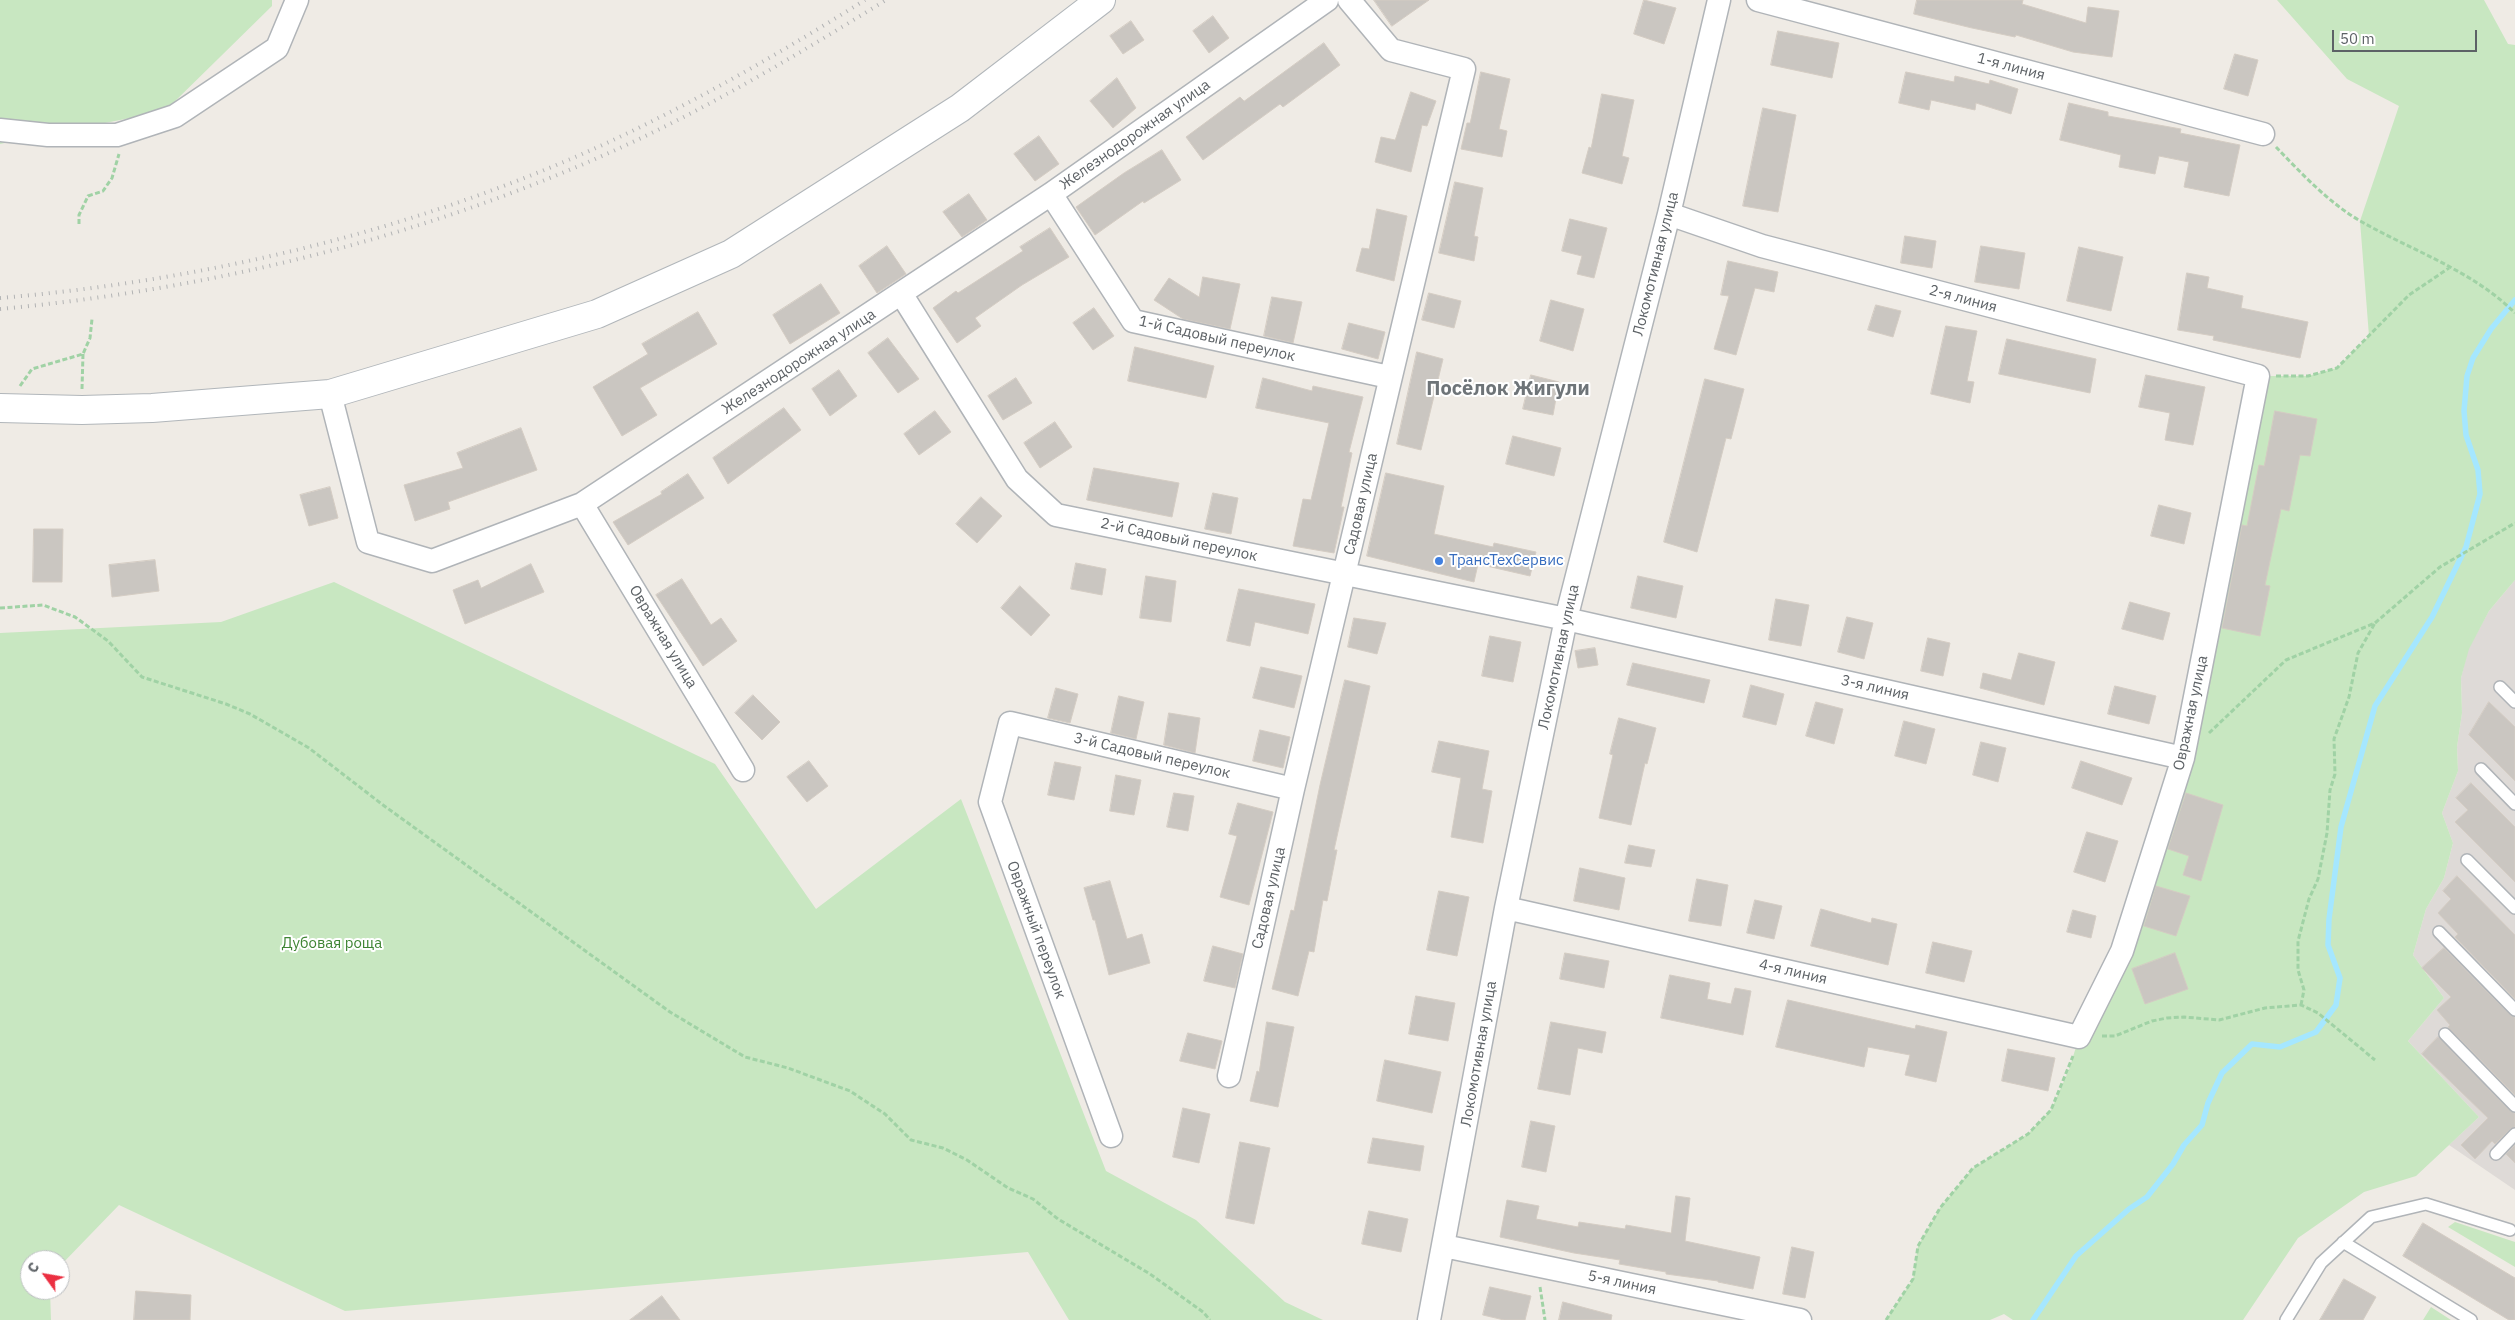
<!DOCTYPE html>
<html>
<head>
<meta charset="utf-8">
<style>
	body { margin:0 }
	#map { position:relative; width:2515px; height:1320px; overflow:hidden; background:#efebe5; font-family:"IBM Plex Sans",sans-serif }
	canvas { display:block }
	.north { position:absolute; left:20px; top:1250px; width:50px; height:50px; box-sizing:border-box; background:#fff; border:1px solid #bec0c2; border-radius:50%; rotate:302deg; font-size:14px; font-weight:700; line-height:20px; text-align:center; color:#5d6266 }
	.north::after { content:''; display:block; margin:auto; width:18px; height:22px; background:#eb2f41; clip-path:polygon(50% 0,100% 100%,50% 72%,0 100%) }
	.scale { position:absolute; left:2332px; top:30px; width:145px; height:22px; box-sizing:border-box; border:2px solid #5d6266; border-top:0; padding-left:6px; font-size:15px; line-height:18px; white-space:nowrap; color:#5d6266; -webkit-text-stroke:4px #fff; paint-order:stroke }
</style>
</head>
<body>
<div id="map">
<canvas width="2515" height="1320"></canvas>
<div class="north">С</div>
<div class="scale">50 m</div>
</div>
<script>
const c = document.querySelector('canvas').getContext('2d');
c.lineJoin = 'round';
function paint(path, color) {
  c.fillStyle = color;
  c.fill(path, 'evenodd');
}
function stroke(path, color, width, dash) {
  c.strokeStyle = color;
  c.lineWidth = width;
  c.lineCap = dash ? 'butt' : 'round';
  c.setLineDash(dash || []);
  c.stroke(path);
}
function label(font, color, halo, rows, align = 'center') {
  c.font = font + ' "IBM Plex Sans",sans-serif';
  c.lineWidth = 4;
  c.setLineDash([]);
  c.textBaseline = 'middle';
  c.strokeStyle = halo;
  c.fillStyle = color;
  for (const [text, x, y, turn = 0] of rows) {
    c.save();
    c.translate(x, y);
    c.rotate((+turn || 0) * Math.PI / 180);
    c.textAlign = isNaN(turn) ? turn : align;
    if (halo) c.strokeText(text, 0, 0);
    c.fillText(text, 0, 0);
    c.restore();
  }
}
const industrial = new Path2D(`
	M2515 580V1190L2449 1145 2479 1117 2408 1041 2444 998 2413 955 2426 909 2444 878 2453 843 2442 813 2458 771 2457 747 2462 713 2461 678 2468 649 2489 611Z`);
const green = new Path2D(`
	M0 0H272V6L165 111 0 144Z
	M2277 0H2484L2508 44 2515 45V580L2489 611 2469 649 2461 678 2462 713 2457 747 2458 771 2442 813 2453 843 2444 878 2426 909 2413 955 2444 998 2408 1041 2479 1117 2416 1176 2364 1192 2298 1238 2243 1320H2013L2004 1314 1990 1320H1886L1913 1279 1918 1246 1940 1208 1973 1168 2028 1134 2051 1110 2069 1070 2079 1037 2183 758 2258 376H2308L2337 368 2369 336 2360 221 2399 106 2347 79Z
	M334 582 715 764 816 909 961 799 1106 1171 1196 1220 1285 1302 1323 1320H1069L1028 1252 345 1311 119 1205 60 1266V1260H30V1290H50L51 1320H0V633L221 622Z
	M2455 1222 2515 1242V1267L2448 1227Z
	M2431 1307 2451 1320H2423Z`);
const stream = new Path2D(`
	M2033 1320 2076 1256 2129 1209 2147 1197 2173 1164 2184 1145 2202 1125 2208 1103 2222 1073 2252 1044 2280 1047 2316 1032 2336 1005 2340 978 2328 945 2329 919 2341 827 2375 706 2432 617 2466 547 2480 494 2478 470 2466 435 2464 411 2467 376 2473 358 2491 329 2515 300`);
const building = new Path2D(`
	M1374 0H1429L1392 26Z
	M1644 0 1676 8 1664 44 1634 34Z
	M1917 0H2023L2022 4 2086 23 2088 7 2119 11 2112 57 2073 52 2016 35 2015 37 1972 28 1914 14Z
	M1213 16 1229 38 1209 53 1193 31Z
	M1131 21 1144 40 1123 54 1110 36Z
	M1778 31 1839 43 1832 78 1771 65Z
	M1324 43 1340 65 1283 107 1280 104 1203 160 1186 137 1240 97 1244 101Z
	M2235 54 2258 60 2248 96 2224 89Z
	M1481 72 1510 79 1499 129 1507 131 1502 157 1461 149 1467 123H1470Z
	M1906 72 1954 82 1955 76 1989 84 1990 80 2018 89 2011 114 1976 103 1975 110 1931 100 1929 110 1899 103Z
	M1117 78 1136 108 1113 128 1090 101Z
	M1411 92 1436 101 1427 126 1422 125 1411 172 1375 162 1381 137 1395 140Z
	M1602 94 1634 100 1622 156 1629 158 1622 184 1582 173 1589 147 1591 148Z
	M2069 103 2108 112V116L2181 129 2180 133 2240 145 2229 196 2184 187 2189 162 2159 156 2155 174 2119 167 2121 155 2060 140Z
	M1763 108 1796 115 1778 212 1743 206Z
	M1039 136 1059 164 1035 181 1014 154Z
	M1162 150 1181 180 1144 203 1143 201 1095 235 1076 207 1124 173Z
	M1455 182 1483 188 1474 236 1478 237 1474 261 1439 253Z
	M969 194 987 220 962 237 943 212Z
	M1377 209 1407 216 1394 281 1356 271 1362 248 1369 249Z
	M1570 219 1607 228 1594 278 1577 274 1582 256 1562 251Z
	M1050 228 1069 257 1022 285 975 318 981 326 957 343 933 308 956 291 958 293 1023 251 1020 247Z
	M1905 236 1936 241 1932 268 1901 263Z
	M887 246 906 274 877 293 859 266Z
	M1981 246 2025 253 2019 289 1975 282Z
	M2079 247 2123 257 2111 311 2067 301Z
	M1728 261 1778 272 1774 292 1755 288 1736 355 1714 349 1729 296 1721 295Z
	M2187 273 2209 277 2207 288 2243 296 2241 308 2308 322 2300 358 2213 340 2214 336 2178 330Z
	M1203 277 1240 284 1230 329 1183 319 1154 300 1169 278 1199 297Z
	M821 284 840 313 790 344 773 315Z
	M1429 293 1461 301 1454 328 1422 320Z
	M1272 297 1302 302 1293 343 1264 336Z
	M1551 300 1584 309 1573 351 1540 341Z
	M1876 305 1901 311 1893 337 1868 330Z
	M1094 308 1114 336 1093 350 1073 323Z
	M698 312 717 344 640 388 657 415 622 436 593 387 648 354 642 344Z
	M1349 323 1385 332 1378 359 1342 349Z
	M1946 326 1977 331 1967 381 1974 382 1970 403 1931 394Z
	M888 338 919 379 898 393 868 353Z
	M2007 339 2096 359 2090 393 1999 374Z
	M1135 347 1214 366 1206 398 1128 381Z
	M1417 352 1443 359 1421 450 1397 444Z
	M839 370 857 396 830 416 812 389Z
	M1531 375 1559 382 1553 415 1523 409Z
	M2146 375 2205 387 2193 445 2165 440 2170 413 2139 407Z
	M1016 378 1032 403 1003 420 988 396Z
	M1263 378 1312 391 1313 386 1363 397 1349 452 1352 453 1341 507H1344L1334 553 1293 546 1303 499 1311 500 1329 423 1256 408Z
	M1705 379 1744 389 1731 439 1726 438 1697 552 1664 542Z
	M784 408 801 430 728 484 713 458Z
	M935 411 951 432 919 455 904 434Z
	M2275 411 2317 419 2310 456 2300 455 2289 511 2281 509 2265 585 2270 586 2260 636 2222 628 2242 525 2247 526 2259 465 2264 466Z
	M1055 422 1072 447 1040 468 1024 443Z
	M521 428 537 470 448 502 450 509 415 521 404 485 463 468 457 453Z
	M1513 436 1561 448 1554 476 1506 464Z
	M1094 468 1179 483 1172 517 1087 500Z
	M1386 473 1444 486 1434 534 1493 547 1494 543 1536 552 1530 576 1478 564 1474 582 1367 556Z
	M688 474 704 498 628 545 613 522 662 494 661 492Z
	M330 487 338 518 309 526 300 495Z
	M1213 493 1238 498 1231 534 1205 529Z
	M981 497 1002 516 977 543 956 524Z
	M2159 505 2191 513 2184 544 2151 536Z
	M34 529H63L62 582H33Z
	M155 560 159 591 112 597 109 565Z
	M1076 563 1106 569 1102 595 1071 589Z
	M531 564 544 592 465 624 453 590 478 580 481 588Z
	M1146 576 1176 581 1171 622 1140 618Z
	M1638 576 1683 586 1676 618 1631 608Z
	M682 579 711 625 721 618 737 641 703 666 656 595Z
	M1020 586 1050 615 1031 636 1001 608Z
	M1239 589 1315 604 1308 634 1255 622 1250 646 1227 641Z
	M1776 599 1809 605 1801 646 1769 640Z
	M2130 602 2170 613 2163 640 2122 629Z
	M1847 617 1873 623 1864 659 1838 652Z
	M1354 618 1386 623 1377 654 1348 647Z
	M1490 636 1521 642 1513 682 1482 676Z
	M1928 638 1950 643 1943 676 1921 671Z
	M1595 648 1598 665 1578 668 1575 651Z
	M2019 653 2055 662 2044 705 1980 688 1983 673 2011 680Z
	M1633 663 1710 680 1704 703 1627 685Z
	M1261 667 1302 676 1294 708 1253 698Z
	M1345 680 1370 686 1334 850H1337L1327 901 1323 900 1314 952 1309 951 1298 996 1272 989 1291 910 1294 911 1320 785Z
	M1751 685 1784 694 1776 725 1743 717Z
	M2115 686 2156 696 2149 724 2108 714Z
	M1056 688 1078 694 1070 723 1048 718Z
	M753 695 780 722 762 740 735 713Z
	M1119 696 1144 702 1136 739 1111 733Z
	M1816 702 1843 709 1834 744 1806 736Z
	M2489 702 2515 727V781L2469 735Z
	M1169 713 1200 718 1195 753 1164 745Z
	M1619 718 1656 728 1647 764 1645 763 1631 825 1599 818 1613 755 1610 754Z
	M1904 721 1935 729 1926 764 1895 756Z
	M1260 730 1290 737 1283 768 1253 761Z
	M1439 741 1489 751 1482 789 1492 791 1483 843 1451 837 1461 778 1432 772Z
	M1981 742 2006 748 1998 782 1973 775Z
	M809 761 828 786 807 802 787 777Z
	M2081 761 2132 778 2122 805 2072 788Z
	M1055 762 1081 767 1074 800 1048 795Z
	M1116 775 1141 780 1134 815 1110 811Z
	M2471 783 2515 827V882L2455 822 2468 810 2456 798Z
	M1174 793 1194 796 1188 831 1167 827Z
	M2186 793 2223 805 2201 881 2183 875 2189 856 2168 849Z
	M1238 803 1273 812 1249 905 1220 897 1237 836 1229 834Z
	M2087 832 2118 841 2105 882 2074 872Z
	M1629 845 1655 850 1651 867 1625 863Z
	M1580 868 1625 878 1619 910 1574 901Z
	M2457 876 2515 935V999L2455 937 2458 934 2438 913 2451 899 2443 891Z
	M1697 879 1728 885 1721 926 1689 921Z
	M1110 881 1127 939 1142 934 1150 963 1109 975 1095 920H1093L1084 888Z
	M2156 886 2190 896 2176 936 2144 926Z
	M1439 891 1469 897 1457 956 1427 950Z
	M1755 900 1782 906 1774 939 1747 933Z
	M1821 909 1871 923 1872 918 1897 924 1888 965 1811 946Z
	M2073 910 2096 916 2091 938 2067 932Z
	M1933 942 1972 951 1964 982 1926 973Z
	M1213 946 1243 954 1235 988 1204 981Z
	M2444 948 2510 1015 2515 1017V1095L2448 1027 2450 1025 2437 1010 2451 997 2422 968Z
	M1565 953 1609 961 1604 988 1560 979Z
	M2175 953 2188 989 2145 1004 2132 969Z
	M1670 975 1710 983 1707 999 1731 1004 1735 988 1751 991 1743 1035 1661 1018Z
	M1416 996 1455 1003 1448 1041 1409 1034Z
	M1788 1000 1915 1029 1916 1025 1947 1032 1936 1082 1905 1075 1910 1055 1868 1047 1864 1067 1776 1047Z
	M1267 1022 1294 1027 1278 1107 1250 1101 1257 1071 1259 1072Z
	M1551 1022 1606 1032 1602 1053 1578 1048 1570 1095 1538 1089Z
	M1188 1033 1222 1041 1215 1069 1180 1061Z
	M2438 1037 2510 1111 2515 1113V1127L2510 1129 2495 1144 2492 1141 2475 1159 2461 1145 2488 1118 2422 1054Z
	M2008 1049 2055 1058 2048 1091 2002 1081Z
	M1385 1060 1441 1072 1432 1113 1377 1101Z
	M1183 1108 1210 1114 1199 1163 1173 1157Z
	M1531 1121 1555 1126 1546 1172 1522 1167Z
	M1373 1138 1424 1146 1420 1171 1368 1163Z
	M1240 1142 1270 1148 1254 1224 1226 1218Z
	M2515 1145V1163L2506 1154Z
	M1676 1196 1690 1198 1685 1241 1760 1257 1753 1289 1718 1282V1281L1666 1274V1272L1619 1264 1620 1260 1574 1253 1500 1237 1507 1200 1539 1206 1536 1219 1578 1227 1579 1222 1625 1229 1626 1225 1671 1233Z
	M1369 1211 1408 1219 1401 1252 1362 1244Z
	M2423 1223 2515 1278V1320H2509L2403 1256Z
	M1792 1247 1814 1252 1805 1298 1783 1294Z
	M2344 1279 2376 1297 2363 1320H2320Z
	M1490 1287 1531 1296 1525 1320H1504L1483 1315Z
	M136 1291 191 1295 190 1320H134Z
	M662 1296 680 1320H630Z
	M1563 1302 1612 1315 1611 1320H1559Z`);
const path = new Path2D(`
	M2276 147C2301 173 2330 204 2362 222 2413 251 2473 271 2515 313
	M79 224V215L88 196 103 191 112 178 119 154
	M2276 376H2308L2337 368 2409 295 2449 268
	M20 386 32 369 83 354 90 338 92 319
	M82 389 83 354
	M0 608 43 605 75 617 108 641 142 677 226 704 250 714 309 748 383 805 670 1012 745 1057 788 1068 850 1091 885 1114 911 1140 943 1148 967 1160 1008 1188 1033 1199 1058 1219 1150 1274 1203 1312 1210 1320
	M2209 733 2286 660 2375 623 2440 567 2515 523
	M2301 1005 2304 990 2298 970V941L2309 899 2318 879 2327 833 2330 790 2335 774 2334 739 2349 697 2358 653 2375 623
	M2102 1036H2115L2152 1021 2167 1018 2184 1017 2219 1020 2265 1008 2301 1005 2318 1013 2375 1060
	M1540 1287 1545 1320
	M1886 1320 1913 1279 1918 1246 1940 1208 1973 1168 2028 1134 2051 1110 2073 1056`);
const lane = new Path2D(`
	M2500 687 2515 702
	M2481 769 2515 804
	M2467 860 2515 908
	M2439 932 2515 1010
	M2445 1034 2515 1106
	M2496 1154 2515 1134
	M2343 1242 2471 1320
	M2286 1320 2321 1263 2371 1217 2426 1204 2510 1230`);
const street = new Path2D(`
	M1758 0 2263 134
	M0 130 48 135H117L175 116 277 48 297 0
	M1051 194 1133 321 1389 377
	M902 295 1017 479 1056 515 1566 619 2183 758
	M330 394 368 542 432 561 582 504 1051 194 1327 0
	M582 504 743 770
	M1506 908 2079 1037 2122 951 2183 758 2258 376 1762 246 1669 214
	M1229 1076 1293 789 1464 69 1391 50 1349 0
	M1111 1136 990 802 1010 723 1293 789
	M1444 1246 1800 1320
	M1429 1320 1506 908 1566 619 1669 214 1719 0`);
const secondary = new Path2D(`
	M0 408 82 410 152 408 330 394 597 314 731 254 960 108 1101 0`);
const rail = new Path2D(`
	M0 298C210 280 417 230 609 142 697 101 782 52 865 0
	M0 309C212 289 416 239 611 152 707 109 797 55 886 0`);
const markers = [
	[1439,561,5,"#3f7fe0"]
];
const streetNames = [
	["1-я линия",2011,67,15],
	["Железнодорожная улица",1135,135,-35],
	["Локомотивная улица",1656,264,-76],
	["2-я линия",1963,299,15],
	["1-й Садовый переулок",1217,339,13],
	["Железнодорожная улица",799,362,-33],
	["Садовая улица",1361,504,-77],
	["2-й Садовый переулок",1179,540,12],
	["Овражная улица",663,637,59],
	["Локомотивная улица",1559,657,-78],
	["3-я линия",1875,688,13],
	["Овражная улица",2191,713,-78],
	["3-й Садовый переулок",1152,756,13],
	["Садовая улица",1269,898,-77],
	["Овражный переулок",1036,930,70],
	["4-я линия",1793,972,13],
	["Локомотивная улица",1479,1054,-80],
	["5-я линия",1622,1283,12]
];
const shopNames = [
	["ТрансТехСервис",1449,561]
];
const parkNames = [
	["Дубовая роща",332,944]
];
const districtNames = [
	["Посёлок Жигули",1508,389]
];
paint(industrial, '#dedad7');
paint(green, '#c8e7c1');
stroke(stream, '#a5e7ff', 5.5);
paint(building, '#cac6c1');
stroke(building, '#d4ccc3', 1);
stroke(lane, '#b0b4b8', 14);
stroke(street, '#b0b4b8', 25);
stroke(secondary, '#b1b6ba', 30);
stroke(path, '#a0d2a5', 3, [5, 2.5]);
stroke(lane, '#fff', 11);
stroke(street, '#fff', 22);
stroke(secondary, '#fff', 28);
stroke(rail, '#b2b3b4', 4, [1, 6]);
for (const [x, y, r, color] of markers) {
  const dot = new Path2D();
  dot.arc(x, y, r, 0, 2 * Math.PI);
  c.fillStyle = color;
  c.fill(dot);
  stroke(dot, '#fff', 2);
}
label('15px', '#5d6266', '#fff', streetNames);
label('15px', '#366cbe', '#fff', shopNames, 'left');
label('15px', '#3f8534', '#fff', parkNames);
label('bold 20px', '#6e7478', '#fff', districtNames);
</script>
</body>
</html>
